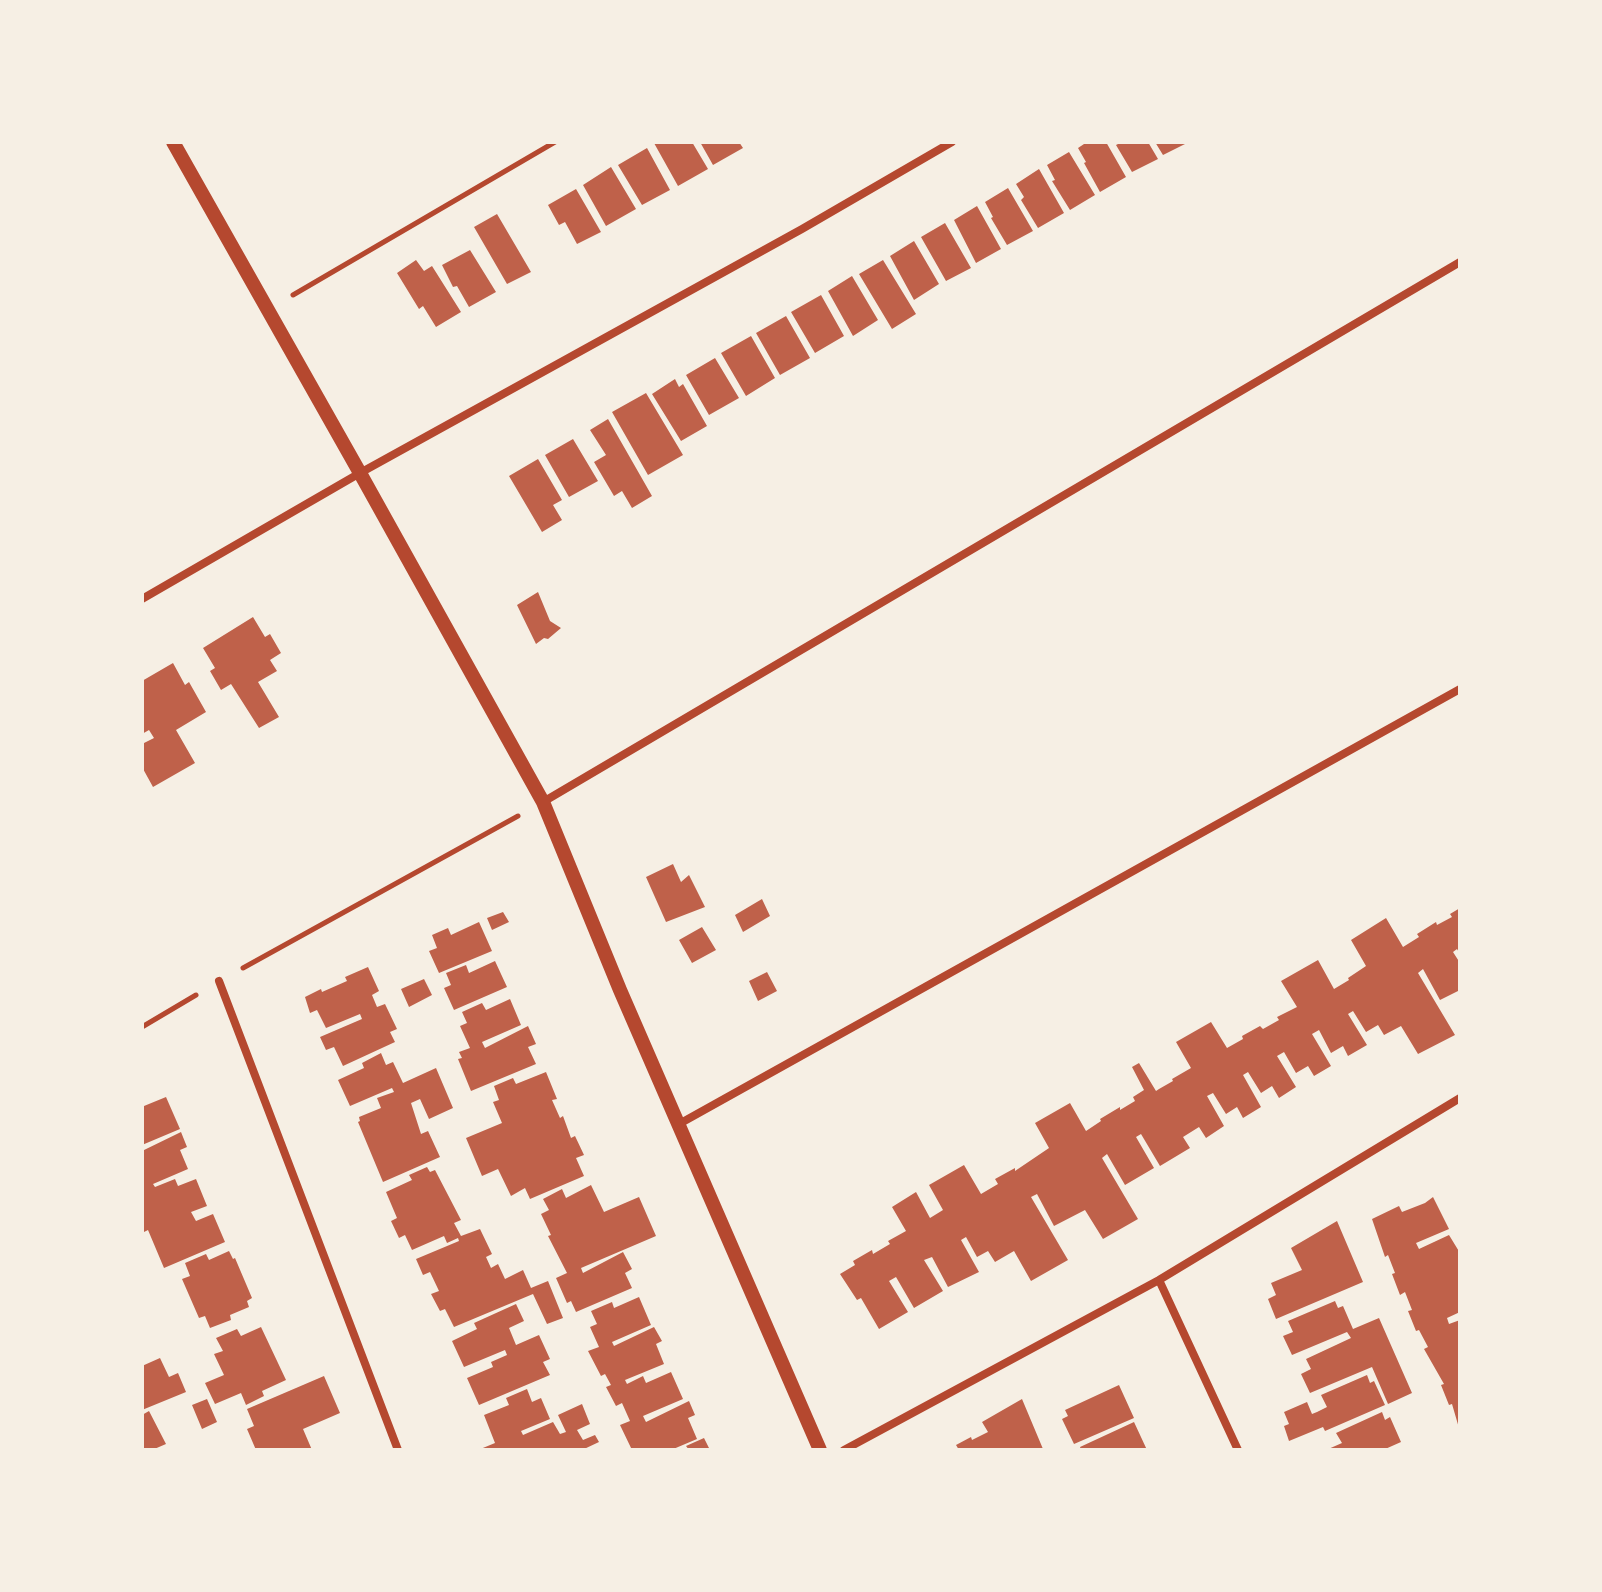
<!DOCTYPE html>
<html>
<head>
<meta charset="utf-8">
<style>
	body { margin:0 }
	#map { position:relative; width:1602px; height:1592px; overflow:hidden; background:#f6efe4; font-family:"DM Sans",sans-serif }
	canvas { display:block }
	.frame { position:absolute; inset:0; border:144px solid #f6efe4; pointer-events:none }
</style>
</head>
<body>
<div id="map">
<canvas width="1602" height="1592"></canvas>
<div class="frame"></div>
</div>
<script>
const c = document.querySelector('canvas').getContext('2d');
c.lineJoin = 'round';
function paint(path, color) {
  c.fillStyle = color;
  c.fill(path, 'evenodd');
}
function stroke(path, color, width, dash) {
  c.strokeStyle = color;
  c.lineWidth = width;
  c.lineCap = dash ? 'butt' : 'round';
  c.setLineDash(dash || []);
  c.stroke(path);
}
const building = new Path2D(`
	M656 142H692L708 169 678 186 654 143Z
	M700 142H739L743 148 713 165Z
	M1087 142H1106L1126 177 1100 192 1084 163 1086 162 1078 148Z
	M1117 142H1148L1158 159 1132 172 1116 145 1118 144Z
	M1155 142H1189L1163 155Z
	M647 148 670 190 642 205 618 165Z
	M1069 152 1095 195 1070 210 1052 181 1055 180 1047 165Z
	M611 167 636 209 606 226 583 185Z
	M1039 169 1064 213 1038 228 1021 200 1024 197 1016 184Z
	M1008 188 1033 231 1007 245 991 218 993 217 985 202Z
	M576 189 601 232 577 244 565 222 559 225 548 205Z
	M977 206 1001 249 976 263 954 220Z
	M497 214 531 272 507 284 474 227Z
	M945 223 971 268 946 281 921 237Z
	M914 241 939 284 914 300 890 256Z
	M470 250 496 292 469 307 457 286 453 287 442 265Z
	M416 260 424 271 432 266 461 312 436 327 423 306 419 309 397 273Z
	M883 260 916 314 892 329 859 274Z
	M852 276 878 320 853 336 828 291Z
	M821 295 844 336 815 353 791 312Z
	M786 316 810 358 780 375 756 333Z
	M751 336 775 378 746 396 721 353Z
	M715 358 739 398 709 415 686 375Z
	M675 379 679 387 683 384 707 426 681 441 652 394Z
	M646 393 683 455 648 475 612 412Z
	M608 419 652 496 632 508 622 491 614 496 594 462 606 455 590 430Z
	M573 439 598 481 569 497 545 455Z
	M538 459 562 500 553 505 562 520 542 532 509 476Z
	M538 592 550 621 561 628 548 639 544 638 536 644 517 605Z
	M253 617 265 637 270 634 281 653 270 660 277 671 258 682 279 717 259 728 231 684 221 690 210 671 215 668 203 648Z
	M173 663 185 685 189 682 206 712 176 730 195 763 153 787 142 767V744L154 738 149 730 142 734V681Z
	M673 864 681 882 689 875 705 907 666 922 646 877Z
	M762 899 770 916 743 932 735 915Z
	M1460 908V954L1457 949 1453 952 1460 963V990L1440 1000 1423 969 1418 973 1455 1035 1418 1054 1401 1026 1384 1035 1378 1025 1366 1032 1353 1011 1348 1014 1367 1045 1348 1056 1343 1046 1331 1053 1319 1030 1312 1034 1331 1066 1314 1076 1308 1066 1296 1073 1284 1052 1277 1056 1296 1087 1279 1098 1272 1086 1261 1093 1248 1072 1243 1075 1261 1107 1243 1118 1237 1107 1226 1114 1213 1093 1207 1096 1224 1126 1206 1138 1199 1127 1183 1137 1190 1148 1160 1166 1141 1134 1136 1137 1154 1168 1125 1185 1107 1154 1102 1158 1138 1219 1103 1239 1085 1210 1054 1226 1037 1194 1031 1197 1068 1260 1031 1281 1014 1251 995 1262 988 1251 977 1257 966 1237 961 1240 979 1272 948 1287 932 1257 924 1260 943 1291 914 1308 896 1277 889 1281 908 1312 879 1329 861 1298 857 1300 840 1274 855 1265 853 1261 872 1250 873 1254 890 1244 888 1241 906 1231 892 1207 916 1192 930 1218 943 1210 929 1185 964 1165 981 1194 998 1184 995 1179 1015 1168V1171L1049 1148 1035 1123 1070 1103 1086 1131 1101 1121 1100 1119 1120 1107V1110L1135 1101 1133 1097 1144 1090 1132 1067 1139 1063 1156 1091 1159 1089 1173 1081 1172 1079 1191 1068 1176 1042 1211 1022 1227 1048 1243 1039 1242 1036 1260 1026 1263 1029 1279 1020 1277 1017 1297 1007 1281 981 1318 960 1334 989 1349 980 1348 978 1366 966 1351 940 1386 918 1403 947 1419 937 1417 934 1436 922 1437 925 1452 917 1450 914Z
	M503 912 509 922 492 930 487 918Z
	M479 922 492 951 439 973 429 951 437 948 432 935 448 928 451 935Z
	M702 927 716 950 692 963 679 940Z
	M495 961 507 987 454 1010 444 988 451 985 446 973 466 965 469 973Z
	M368 967 379 991 372 995 377 1007 385 1004 397 1029 390 1032 395 1042 343 1066 334 1047 326 1050 320 1037 362 1019 360 1014 326 1028 317 1010 310 1013 305 997 321 989 322 992 347 981 345 977Z
	M767 972 777 991 758 1001 749 981Z
	M424 979 432 995 409 1007 401 989Z
	M510 999 521 1025 482 1042 485 1048 528 1026 536 1044 528 1047 536 1064 471 1091 458 1059 462 1058 459 1052 470 1048 460 1026 467 1023 462 1012 482 1003 486 1010Z
	M381 1053 386 1065 393 1062 403 1083 436 1068 453 1108 429 1119 420 1099 411 1103 421 1134 428 1131 440 1157 383 1182 358 1122 360 1121 359 1117 381 1108 377 1098 394 1092 392 1088 350 1106 338 1080 364 1068 362 1063Z
	M546 1072 557 1099 552 1100 560 1118 563 1116 571 1138 575 1136 584 1155 576 1158 584 1176 530 1199 525 1188 511 1196 498 1169 482 1176 466 1138 502 1123 493 1102 499 1100 494 1086 513 1078 516 1084Z
	M166 1097 180 1129 142 1145V1102L144 1106Z
	M181 1132 187 1147 180 1150 188 1169 153 1184 155 1187 175 1179 178 1186 196 1179 207 1206 191 1212 196 1221 213 1214 225 1242 164 1268 148 1230 142 1233V1151Z
	M427 1167 430 1172 435 1170 461 1220 454 1223 461 1236 480 1229 492 1254 486 1257 491 1268 498 1264 505 1279 523 1270 531 1288 548 1281 563 1318 547 1324 533 1294 454 1327 445 1309 440 1311 431 1294 439 1291 430 1272 423 1275 416 1259 459 1241 458 1238 447 1243 444 1236 412 1250 405 1235 399 1238 391 1221 397 1218 386 1192 412 1180 409 1175Z
	M591 1185 604 1212 639 1197 656 1236 581 1268 583 1273 623 1252 632 1269 625 1273 632 1288 576 1312 571 1301 567 1303 556 1278 567 1273 548 1236 551 1235 541 1214 549 1210 543 1199 562 1189 566 1198Z
	M1433 1197 1449 1229 1416 1243 1419 1249 1449 1235 1460 1253V1312L1447 1318 1449 1324 1460 1320 1459 1428 1452 1404 1449 1405 1441 1385 1444 1384 1424 1349 1428 1347 1419 1330 1416 1331 1408 1311 1412 1310 1405 1292 1400 1295 1392 1274 1395 1273 1388 1255 1385 1257 1372 1219 1399 1206 1402 1212 1425 1203Z
	M1337 1221 1363 1282 1276 1319 1268 1299 1276 1295 1271 1283 1302 1270 1291 1248Z
	M229 1251 233 1259 235 1258 252 1298 247 1301 249 1307 230 1315 231 1320 210 1328 205 1316 199 1318 182 1279 190 1276 185 1263 206 1254 209 1260Z
	M639 1297 651 1325 612 1342 614 1346 654 1327 662 1341 656 1344 664 1364 625 1380 627 1384 643 1376 646 1383 671 1372 683 1399 643 1416 646 1422 689 1401 695 1415 688 1418 697 1439 671 1450H637V1448L632 1450 620 1425 630 1421 622 1403 616 1406 606 1387 611 1385 605 1374 601 1376 588 1351 599 1347 590 1327 597 1324 591 1311 612 1302 614 1308Z
	M1335 1301 1338 1308 1343 1306 1353 1329 1379 1318 1412 1393 1388 1404 1372 1367 1310 1393 1301 1374 1311 1369 1306 1359 1351 1338 1347 1332 1292 1355 1283 1336 1293 1332 1288 1321Z
	M516 1304 524 1321 509 1328 516 1345 539 1335 550 1359 543 1362 550 1375 479 1405 467 1378 493 1367 491 1362 507 1355 505 1350 464 1367 452 1341 477 1329 474 1323Z
	M261 1327 286 1380 262 1391 264 1396 246 1405 241 1393 215 1404 205 1383 224 1375 214 1354 223 1351 216 1338 237 1329 241 1336Z
	M160 1358 169 1377 178 1373 186 1392 142 1410V1366Z
	M1367 1375 1370 1383 1374 1381 1385 1405 1325 1431 1323 1427 1289 1441 1284 1426 1289 1424 1284 1412 1307 1402 1312 1414 1317 1412 1327 1407 1321 1395Z
	M324 1376 340 1413 303 1429 312 1450H256L247 1429 254 1426 247 1409Z
	M1119 1385 1134 1418 1074 1444 1062 1419 1068 1416 1065 1410Z
	M527 1389 532 1402 541 1398 550 1419 521 1431 523 1435 553 1422 560 1434 566 1432 558 1415 582 1404 590 1424 577 1430 583 1440 595 1435 599 1442 582 1450H478L495 1443 484 1415 509 1405 506 1398Z
	M207 1399 217 1422 202 1429 192 1405Z
	M1022 1399 1043 1449 959 1450 956 1445 971 1437 972 1440 988 1432 982 1422Z
	M149 1411 166 1444 152 1450H142V1415Z
	M1382 1412 1385 1420 1390 1417 1401 1442 1383 1450H1326L1342 1443 1336 1433Z
	M1134 1422 1147 1450H1081L1080 1447Z
	M704 1438 710 1450H689L686 1446Z`);
const path = new Path2D(`
	M293 295 555 142
	M243 968 518 816
	M142 1027 196 995`);
const minor = new Path2D(`
	M142 599 360 473 802 229 952 142
	M543 802 1460 262
	M219 981 398 1450
	M679 1124 1460 689
	M1159 1280 1238 1450
	M844 1450 1159 1280 1460 1098`);
const tertiary = new Path2D(`
	M173 142 360 473 543 802 620 990 820 1450`);
paint(building, '#bf614a');
stroke(path, '#b5482f', 5);
stroke(minor, '#b5482f', 8);
stroke(tertiary, '#b5482f', 14);
</script>
</body>
</html>
